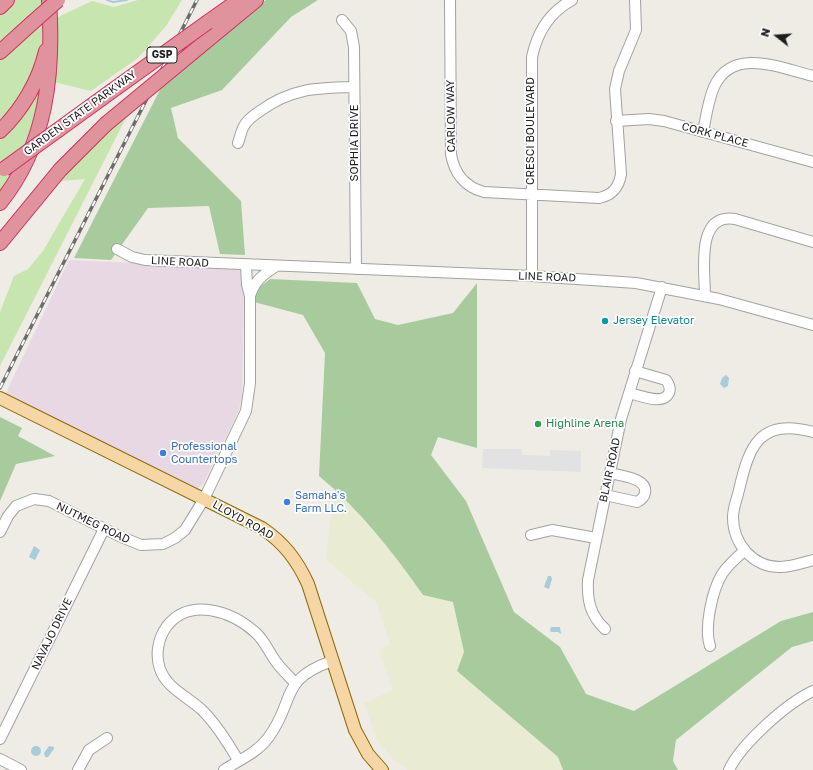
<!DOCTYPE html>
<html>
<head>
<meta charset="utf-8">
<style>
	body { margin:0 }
	#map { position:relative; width:813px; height:770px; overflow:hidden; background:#eeece5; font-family:"Golos Text",sans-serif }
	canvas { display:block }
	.north { position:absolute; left:757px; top:16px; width:40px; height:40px; -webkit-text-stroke:3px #fff; paint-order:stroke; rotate:287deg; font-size:11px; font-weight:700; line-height:16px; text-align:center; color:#1e1e1e }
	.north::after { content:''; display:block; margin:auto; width:14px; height:18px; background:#1e1e1e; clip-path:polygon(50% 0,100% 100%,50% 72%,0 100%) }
</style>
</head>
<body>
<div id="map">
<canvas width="813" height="770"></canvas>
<div class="north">N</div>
</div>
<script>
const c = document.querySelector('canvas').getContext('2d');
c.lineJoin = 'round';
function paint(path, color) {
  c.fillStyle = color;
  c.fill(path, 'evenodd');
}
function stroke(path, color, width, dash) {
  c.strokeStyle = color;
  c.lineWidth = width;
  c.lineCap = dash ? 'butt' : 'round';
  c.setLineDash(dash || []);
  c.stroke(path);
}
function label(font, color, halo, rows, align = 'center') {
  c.font = font + ' "Golos Text",sans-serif';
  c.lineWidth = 3.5;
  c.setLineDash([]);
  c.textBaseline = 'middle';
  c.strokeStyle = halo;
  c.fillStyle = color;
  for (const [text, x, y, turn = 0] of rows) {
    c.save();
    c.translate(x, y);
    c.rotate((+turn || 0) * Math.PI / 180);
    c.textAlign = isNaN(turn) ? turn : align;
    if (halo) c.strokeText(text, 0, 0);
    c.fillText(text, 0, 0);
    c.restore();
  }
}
const industrial = new Path2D(`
	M69 260 240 268 244 290 242 395 239 410 203 484 198 488 5 395Z`);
const farmland = new Path2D(`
	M334 488 392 551 423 595 453 602 464 652 457 671 558 757 563 770H408L394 760 377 740 364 703 393 690 379 650 390 644 376 602 326 560Z`);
const grass = new Path2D(`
	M0 0H43L42 93 31 134 0 209Z
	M138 0H182L166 26 138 58 91 91 54 82V19L92 1 114 7Z
	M130 110 0 366V312L14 276 28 269 43 251 85 179 60 181 96 140Z`);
const forest = new Path2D(`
	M266 0H318L291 17 222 90 171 108 178 138 241 201 245 255 220 254 209 206 148 208 111 260 74 258 166 78 190 54Z
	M270 279 357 283 375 319 398 325 453 313 477 283V448L438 437 431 455 466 501 514 612 560 647 586 694 634 711 781 621 813 612V641L792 647 676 740 673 761 678 770H563L558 757 457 671 464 652 453 602 423 595C393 552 360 510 319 476L325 353 303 315 254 302 257 289Z
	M0 417 22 428 18 436 55 456 16 464 0 501Z`);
const parking = new Path2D(`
	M483 449H522V455L550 456V450L581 451V472L482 468Z`);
const water = new Path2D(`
	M726 375 729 378 728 386 724 388 720 384 722 378Z
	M34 546 40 550 35 560 29 557Z
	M548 576H551L552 579 549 589 544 587Z
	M551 627H560L561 634 558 632H551L550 630Z
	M49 746 54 747V749L48 757H45L44 753Z
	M31 751a5 5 0 1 1 10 0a5 5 0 1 1-10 0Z`);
const stream = new Path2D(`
	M107 0 113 2 127 0`);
const minor = new Path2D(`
	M450 0 451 154C454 173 465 187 484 192L599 198C613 195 619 187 621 174L615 89 619 71 636 30 635 0
	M342 20 351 31 354 47 356 269
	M616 121 649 119 664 121 813 162
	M703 132C706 117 708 101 714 87 732 46 781 68 813 76
	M238 143C240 138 241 131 244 126 247 120 254 115 260 111 291 88 317 88 354 87
	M117 249 132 257 145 260 532 276 636 283 719 299 813 325
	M246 265 247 285 250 296
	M532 276V57C537 33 550 12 572 0
	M705 296C705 272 695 213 735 219L813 242
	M629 393C639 395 663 406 669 393 671 388 669 384 666 380L635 371
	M813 432C760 417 749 446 739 490 737 499 733 508 733 517 733 544 753 567 780 567 791 567 802 563 813 560
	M605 495 637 502C641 500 644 498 645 493 648 478 621 476 610 473
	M0 532 8 516 16 506 34 499 49 501 119 536 141 545 163 544 175 538 185 530 204 499 246 411 250 383V296C254 282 262 275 275 267
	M531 535 552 530 596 538
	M605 629C590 615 587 600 588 580L621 419 662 287
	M710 646C704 628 712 591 722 574 728 565 736 558 744 551
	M0 739 104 529
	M0 759 21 770
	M238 760C228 743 217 725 203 711 189 697 167 689 160 669 155 655 158 638 167 626 190 597 232 611 256 633 265 641 269 653 277 663 282 670 289 676 295 683
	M78 770 89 750 107 738
	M224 770C239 760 257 753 268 738 296 701 278 680 332 661
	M729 770C741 744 787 703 813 691`);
const major = new Path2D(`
	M0 398 262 528C284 543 297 560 308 584L355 730 368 754 382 770`);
const highway = new Path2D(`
	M0 7 7 0
	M208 22 239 0
	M0 52 32 23
	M193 52 256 0
	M58 130 116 88
	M0 131C22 110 39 81 46 51
	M0 203C47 145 54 72 49 0
	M0 243 60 170 106 124`);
const rail = new Path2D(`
	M0 388 197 0`);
const highwayBridge = new Path2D(`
	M32 23 58 0
	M116 88 208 22
	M106 124 193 52
	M4 169 58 130`);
const markers = [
	[605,321,4,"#0f9aa8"],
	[538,424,4,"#2e9e5b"],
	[163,453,4,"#3f7fe0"],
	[287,502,4,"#3f7fe0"]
];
const shields = [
	[162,55,30]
];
const shieldNames = [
	["GSP",162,55]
];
const streetNames = [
	["GARDEN STATE PARKWAY",80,113,-36],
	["CARLOW WAY",451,116,-91],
	["CRESCI BOULEVARD",531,131,-90],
	["CORK PLACE",715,135,15],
	["SOPHIA DRIVE",355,143,-90],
	["LINE ROAD",180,262,3],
	["LINE ROAD",547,277,2],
	["BLAIR ROAD",610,470,-78],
	["LLOYD ROAD",243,520,29],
	["NUTMEG ROAD",93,523,26],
	["NAVAJO DRIVE",52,634,-64]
];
const cultureNames = [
	["Jersey Elevator",613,321]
];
const leisureNames = [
	["Highline Arena",546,424]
];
const shopNames = [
	["Professional",171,447],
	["Countertops",171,460],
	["Samaha's",295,496],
	["Farm LLC.",295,509]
];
paint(industrial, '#e7d8e3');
paint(farmland, '#e9ecd2');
paint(grass, '#c7e5af');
paint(forest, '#a8cb9d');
paint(parking, '#e2e2e2');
paint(water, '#a9ccd9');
stroke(stream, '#a9ccd9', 2);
stroke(minor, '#a2a2a2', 12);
stroke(major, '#8e690b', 14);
stroke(highway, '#ce315f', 16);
stroke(minor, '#fff', 10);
stroke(major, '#f5d6a4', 12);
stroke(highway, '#e0929d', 14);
stroke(rail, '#6c6c6c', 3.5);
stroke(rail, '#fff', 2, [6]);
stroke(highwayBridge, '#ce315f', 16, []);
stroke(highwayBridge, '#e0929d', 14);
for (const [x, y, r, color] of markers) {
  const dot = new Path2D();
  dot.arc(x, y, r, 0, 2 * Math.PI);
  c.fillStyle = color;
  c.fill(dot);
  stroke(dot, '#fff', 1.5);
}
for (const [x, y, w] of shields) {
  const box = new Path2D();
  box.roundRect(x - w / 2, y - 8, w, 16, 3);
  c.fillStyle = '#fff';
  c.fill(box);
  stroke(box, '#1e1e1e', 1);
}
label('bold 10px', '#1e1e1e', null, shieldNames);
label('11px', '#1e1e1e', '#fff', streetNames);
label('11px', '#0d838f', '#fff', cultureNames, 'left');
label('11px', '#27864d', '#fff', leisureNames, 'left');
label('11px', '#366cbe', '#fff', shopNames, 'left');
</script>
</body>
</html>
